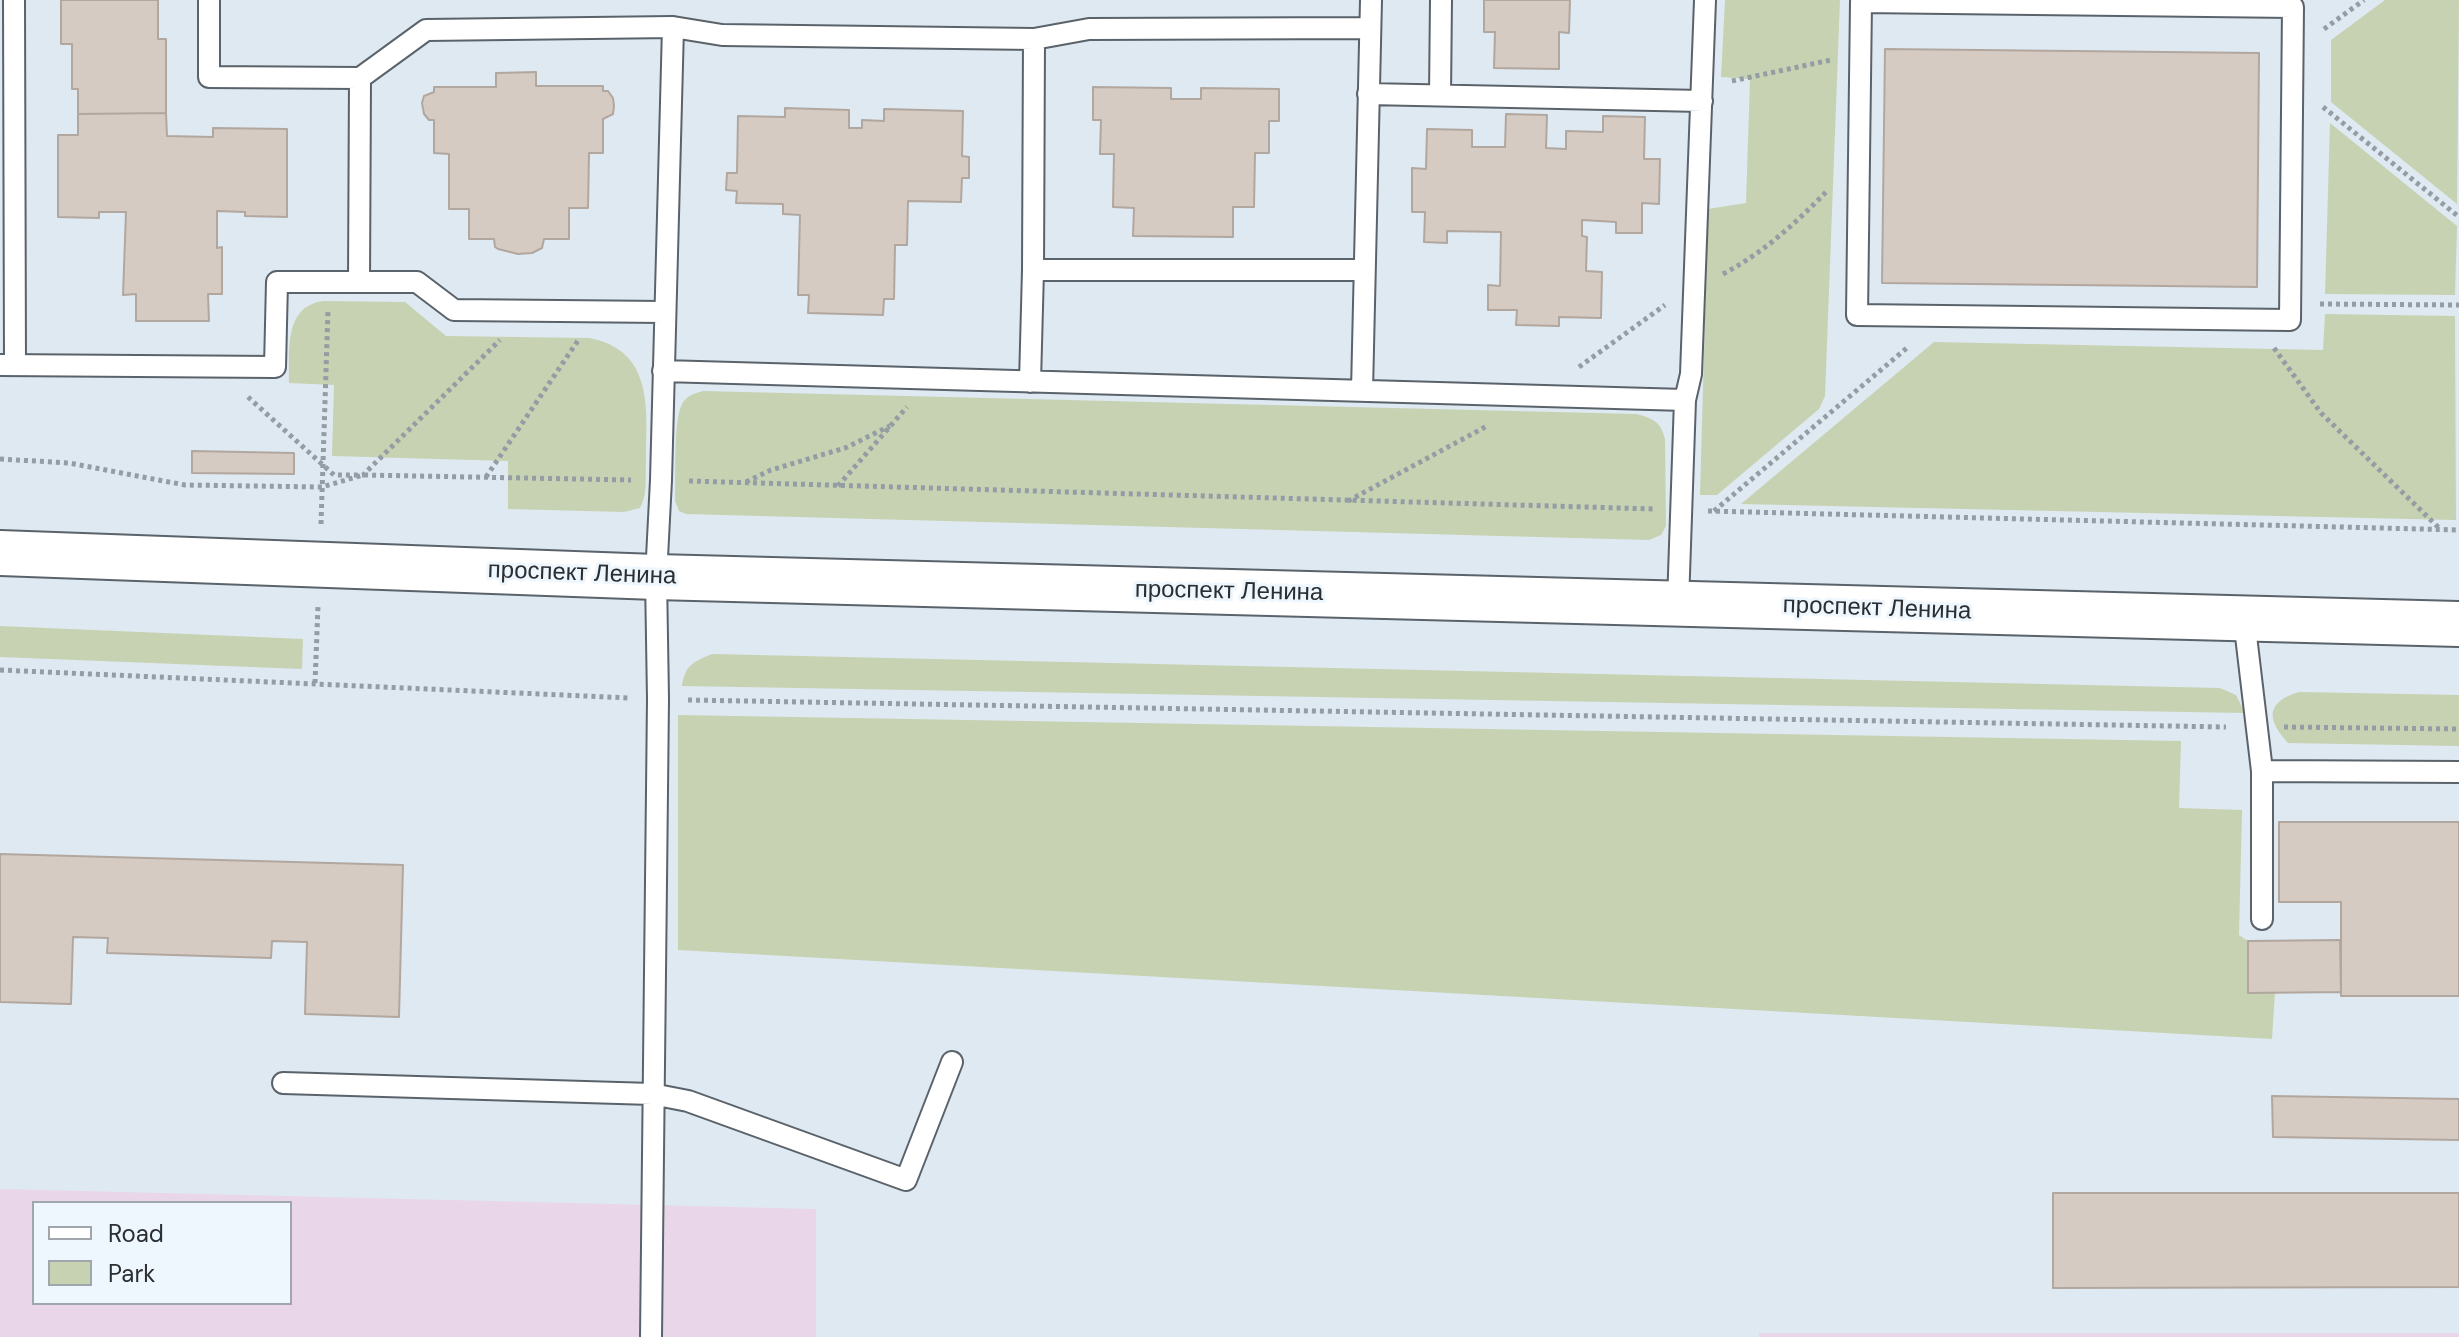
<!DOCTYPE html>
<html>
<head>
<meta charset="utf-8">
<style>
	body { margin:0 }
	#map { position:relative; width:2459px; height:1337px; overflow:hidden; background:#dfe9f2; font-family:"DM Sans",sans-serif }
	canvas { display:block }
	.legend { position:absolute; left:32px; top:1201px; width:260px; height:104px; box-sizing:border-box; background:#eef6fe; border:2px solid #a0a6ac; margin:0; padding:10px 14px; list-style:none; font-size:24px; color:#2b2f32 }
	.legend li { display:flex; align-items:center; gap:16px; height:40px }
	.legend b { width:40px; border:2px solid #a0a6ac }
</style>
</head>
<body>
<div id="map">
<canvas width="2459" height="1337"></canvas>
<ul class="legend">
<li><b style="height:10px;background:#fff"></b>Road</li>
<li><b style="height:22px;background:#c7d2b2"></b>Park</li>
</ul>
</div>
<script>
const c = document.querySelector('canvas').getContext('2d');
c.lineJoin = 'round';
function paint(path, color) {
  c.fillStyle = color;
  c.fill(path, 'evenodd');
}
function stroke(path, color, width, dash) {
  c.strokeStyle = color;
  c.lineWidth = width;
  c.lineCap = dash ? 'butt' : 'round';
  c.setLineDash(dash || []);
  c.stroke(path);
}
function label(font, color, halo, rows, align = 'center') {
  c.font = font + ' "DM Sans",sans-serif';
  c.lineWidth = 6;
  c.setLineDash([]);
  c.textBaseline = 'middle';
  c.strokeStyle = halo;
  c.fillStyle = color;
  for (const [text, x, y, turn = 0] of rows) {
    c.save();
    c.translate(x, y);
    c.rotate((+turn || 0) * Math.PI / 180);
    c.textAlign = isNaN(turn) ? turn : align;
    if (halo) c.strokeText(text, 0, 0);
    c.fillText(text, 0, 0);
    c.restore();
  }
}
const industrial = new Path2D(`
	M0 1189 816 1209V1337H0ZM34 1203H290V1303H34Z
	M1759 1333H2459V1337H1759Z`);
const green = new Path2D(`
	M1725 0H1840L1825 396 1819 409 1717 495H1700L1708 209 1746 203 1750 79 1721 77Z
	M2385 0H2459L2457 204 2331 102V40Z
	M2330 123 2457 226 2455 295 2325 294Z
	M323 301 405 302 446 336 589 338C653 350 647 407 646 459 645 475 648 494 640 508L624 512 508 509V461L332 456 334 385 289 383C290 351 283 307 323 301Z
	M2325 314 2455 316 2456 520 1741 504 1934 342 2323 350Z
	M703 391 1636 414C1653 418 1661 422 1665 439L1666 526 1661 535 1649 540 686 514 679 511 675 501C676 479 673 421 682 404 687 395 694 394 703 391Z
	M0 626 303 639 302 669 0 657Z
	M712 654 2220 688 2236 695 2245 713 682 686C685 665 693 662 712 654Z
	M2299 692 2459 695V746L2288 743C2266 719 2266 702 2299 692Z
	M678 715 2181 741 2179 808 2242 810 2239 935 2248 941V992H2275L2272 1039 678 950Z`);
const building = new Path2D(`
	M61 0H158V39H166V113L78 114V89H72V44H61Z
	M1484 0H1570L1569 33 1559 32V69L1494 68 1495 32H1484Z
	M1885 49 2259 53 2257 287 1882 283Z
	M536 72V86H603V91H608L613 98 614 106 613 114 603 119V153H589L588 208H569V239H544L542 248 532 253 518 254 498 249 495 247 494 239H469V209H449V154L434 153V120H429L424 114 422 103 424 96 434 92V87H496V73Z
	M1093 87 1171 88V99H1201V88L1279 89V121H1269V153H1255L1254 207H1233V237L1133 236 1134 208 1113 207 1114 154H1100L1101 120H1093Z
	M785 108 849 110V128H862V120L884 121V109L963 111 962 156 969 157V178H962L961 202 908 201 907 245H895L894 299H884L883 315 808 313 809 295H798L800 215 783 214V204L736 203 737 191 726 190 727 173H737L738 116 785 117Z
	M166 113 167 136 213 137V128L287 129V217L245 216V212L217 211V248L222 247V294H208L209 321H136V294L123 295 126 212H99V218L58 217V135H78V114Z
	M1506 114 1547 115 1546 148 1566 149V131L1603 132V116L1645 117 1644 159H1660L1659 204 1642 203V233H1616V222L1582 220V236L1587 237 1586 271 1602 272 1601 318 1559 317V326L1516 325 1517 310H1488V285L1500 286 1501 232 1447 231V243L1424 242 1425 212H1412V168L1426 169 1427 129 1472 130V147H1505Z
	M192 451 294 453V474L192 473Z
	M2279 822H2459V996H2341V902H2279Z
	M0 854 403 865 399 1017 305 1014 307 942 272 941 271 958 107 953 108 938 73 937 71 1004 0 1002Z
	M2340 940 2341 992 2248 993V941Z
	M2272 1096 2459 1099V1140L2273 1137Z
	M2053 1193H2459V1287L2053 1288Z`);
const path = new Path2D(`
	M2324 29 2364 0
	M1732 81 1831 60
	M2323 107 2459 217
	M1723 274C1763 253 1796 223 1827 191
	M2320 304 2459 305
	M2274 348 2321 413 2440 529
	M1579 367 1665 305
	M248 397 334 475H363L500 340
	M0 459 69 463 185 485 322 487 363 475 631 480
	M486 477 579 339
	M689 481 1654 509
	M746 482 771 470 845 448 890 426
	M838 486 907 407
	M1348 501 1487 426
	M1708 511 2459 530
	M1714 511 1908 347
	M321 524 328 310
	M0 670 630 698
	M315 683 318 606
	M688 700 2226 727
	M2284 727 2459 729`);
const service = new Path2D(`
	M14 0 15 364
	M209 0V77L360 78 426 30 673 27 722 35 1034 39 1089 29 1370 28
	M1861 2 2293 7 2290 320 1857 315Z
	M1368 94 1702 101
	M1440 95 1441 0
	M1033 270H1364
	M359 281 360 78
	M0 365 275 367 277 282H417L454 310 664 312
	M663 371 1685 400
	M1030 382 1033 270 1034 39
	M1362 391 1371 0
	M1678 603 1685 400 1691 374 1705 0
	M2244 619 2262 771V919
	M2262 771 2459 772
	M283 1083 652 1094 688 1101 906 1180 952 1062
	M651 1337 658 699 656 577 661 480 673 27`);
const secondary = new Path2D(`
	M0 553 656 577 2459 624`);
const streetNames = [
	["проспект Ленина",582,574,2],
	["проспект Ленина",1229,592,1],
	["проспект Ленина",1877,609,2]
];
paint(industrial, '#e9d7e9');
paint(green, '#c7d2b2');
paint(building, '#d5cbc3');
stroke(building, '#b1a79f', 2);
stroke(service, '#5a626a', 24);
stroke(secondary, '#5a626a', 48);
stroke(path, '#959da4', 5, [4, 4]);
stroke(service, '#fff', 20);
stroke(secondary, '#fff', 44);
label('24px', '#2b2f32', '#eef6fe', streetNames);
</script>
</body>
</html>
